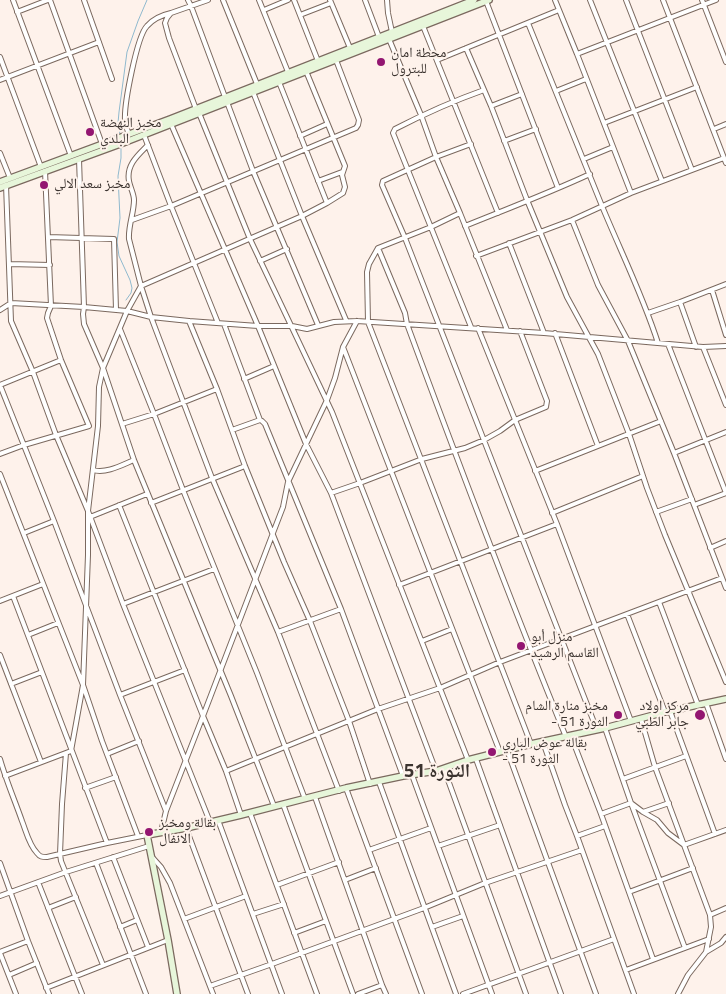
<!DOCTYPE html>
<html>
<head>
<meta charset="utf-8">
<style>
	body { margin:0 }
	canvas { display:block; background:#fef2eb }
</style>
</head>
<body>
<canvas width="726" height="994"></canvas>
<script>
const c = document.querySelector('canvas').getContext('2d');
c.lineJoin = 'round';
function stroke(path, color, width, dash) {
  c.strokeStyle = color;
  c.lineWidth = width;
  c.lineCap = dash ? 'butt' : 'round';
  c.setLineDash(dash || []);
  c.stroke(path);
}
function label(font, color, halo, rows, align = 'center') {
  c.font = font + ' "Titillium Web","Noto Naskh Arabic",sans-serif';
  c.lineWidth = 4;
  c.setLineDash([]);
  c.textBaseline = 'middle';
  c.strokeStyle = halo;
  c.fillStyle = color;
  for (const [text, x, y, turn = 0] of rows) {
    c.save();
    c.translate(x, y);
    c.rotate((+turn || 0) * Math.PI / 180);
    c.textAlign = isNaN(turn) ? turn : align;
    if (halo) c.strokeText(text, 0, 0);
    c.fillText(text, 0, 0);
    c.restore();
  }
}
const stream = new Path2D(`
	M120 134 118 123 119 112 127 52 138 21 147 0
	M121 146V158L118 176 120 218 117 242 119 256 130 280 132 288 131 293 126 300`);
const street = new Path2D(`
	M13 0 71 156
	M50 0 102 144
	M84 0 112 79
	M188 0 191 6 225 97
	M223 0 257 84
	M259 0 288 72
	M294 0 318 61
	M330 0 350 48
	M365 0 379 37
	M387 0 388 13 392 32
	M555 0 577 54 716 0
	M590 0 662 181
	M626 0 692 170
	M663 0 726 163
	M702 0 726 62
	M486 1 558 188
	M264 10 288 0
	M17 12 48 0
	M300 15 331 3
	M528 23C553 84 577 145 602 206 621 252 643 296 658 343
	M423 26 498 213
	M389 39 421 115 436 157 460 213 507 330
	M466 48 491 106 527 200 567 297 598 354 629 434 647 488 665 535 726 682
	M577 54 631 193
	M0 57 41 167
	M437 60 559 10
	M306 71 345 166 342 175 345 187 343 193 327 203 302 216 141 286 151 317 212 478 278 632 339 791
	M0 80 99 42
	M279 82 327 203
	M556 91 586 79
	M253 92 302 216 346 320
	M227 102 253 171 318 325
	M491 106 522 94
	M196 109 169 38 165 23 167 18 171 13 208 0
	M199 113 250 239 332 412 468 760
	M604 123 697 87
	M171 124 258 326 306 444 331 493 436 771
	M714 129 726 124
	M129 134C127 129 125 125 125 120 124 104 137 36 147 26 153 19 162 15 171 13
	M144 135 171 206 218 323
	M300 136 327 124
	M504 141 536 129
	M471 144 436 157 383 181 382 185 405 238 597 730
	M0 153 10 178
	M79 159 84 307 83 314 84 324 103 368 134 460 231 696 274 806
	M584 159 613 147
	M318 181 342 172
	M6 185 11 321 33 372 56 435 88 511 123 604 210 822
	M460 213 431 227 378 248 369 264 367 272 368 322 531 744
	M132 220 171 206 356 128 358 125 359 120 336 60
	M572 220 598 285 628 341 674 453 726 588
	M465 226C507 209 549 193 590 174
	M48 237 114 239 116 310
	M509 243 544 333
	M378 248 405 313 407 324C458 462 510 600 566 737
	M476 256 572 220 631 193 724 158
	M260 261 287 249
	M9 264 50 265
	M712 290 726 335
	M680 302 696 347
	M0 310 11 303 84 307 127 311 151 317 189 321 258 326H292L307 329 334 322 357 321 544 333 703 347 726 346
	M648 313 680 302 726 284
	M189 321 217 389 245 466 284 562 310 621 349 721 370 784
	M224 324 260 420
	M471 327 393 133 395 129C424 114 453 101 484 90
	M478 328 557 524 631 721
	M120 329 154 414 183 490 257 673 305 799
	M555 333 598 446
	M668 344 726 493
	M343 347 500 752
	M703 347 726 405
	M244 379 274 366
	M0 385 54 521 120 695 166 811
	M0 385 61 360
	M122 424 154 414 217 389
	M232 430 260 420 262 421 265 424 341 609 403 776
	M674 453 726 432
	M0 454 24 445 89 426 61 360 47 318 48 313 51 306 45 171
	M93 470C106 474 122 465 134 460
	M535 471 661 421
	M0 474 83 685 102 741 138 836
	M331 493 360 483 422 459 465 448 484 440 500 431 515 420 546 407 547 401 520 331
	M151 503 245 466
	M119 505 203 716 166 811 161 832
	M694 505 726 493
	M656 512 692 499
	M552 513 643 476
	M90 517 147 494
	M24 533 54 521
	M710 548 726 541
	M399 585 557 524
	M13 596 107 843
	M0 601 43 584
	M659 602 698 705
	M123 604 214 569
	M627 614 665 712
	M278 632 341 609
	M28 635 58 623
	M422 641 452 629
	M0 655 41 762
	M11 684 42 672
	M120 695 185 670
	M706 703 726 759
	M670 711 715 834
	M641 719 655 767 710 915 711 927 706 952 688 975 678 994
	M605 728 631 803 685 948
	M571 736 601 814 653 959
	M543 742 565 805 577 836 634 994
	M507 750 596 994
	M66 753 62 804 60 854 61 861 103 965
	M107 754 139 741
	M0 759C6 780 15 801 22 821 26 831 29 845 37 853 40 857 42 857 47 857L107 843 147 835
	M476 759 561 994
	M444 769 526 994
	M226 771 378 709 440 688 500 662 722 578
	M412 775 492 994
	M5 776 71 751 83 685 88 555V511L98 426 99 387 103 368 127 311 141 286 129 239C128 226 134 213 134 200 134 194 130 187 129 181 126 165 138 155 148 145
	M623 779 686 756
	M379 782 456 994
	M85 788 116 777
	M346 788 422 994
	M315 797 382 985
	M283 804 353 994
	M643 812 669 803
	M250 813 317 994
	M601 814 631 803 643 812 657 820 668 833 684 845 726 830
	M241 815 226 771 203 716 273 533 283 507 288 482 327 400 335 378 343 347 357 321
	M218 820 282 994
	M186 828 248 994
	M577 836 605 826
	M438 846 500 825
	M369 850 431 828
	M113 857 148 947
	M152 857 161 867 170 883 213 994
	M0 863 28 941 49 994
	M96 863 146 994
	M345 880 376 868
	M38 882 82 994
	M277 885 339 862
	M629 892 693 868
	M0 896 66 872 149 846
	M48 908 76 897
	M253 914 284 904
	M710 915 726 908
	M184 919 246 896
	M120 927 137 920
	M432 927 463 916
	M294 933 326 921
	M0 952 28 941
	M706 952 721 943 726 937
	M0 953 16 994
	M626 970 709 939
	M9 975 37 963
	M210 986 272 964 424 908 485 883 582 850
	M46 988 168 940
	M358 994 382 985 386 994
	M463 994 614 939`);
const secondary = new Path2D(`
	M0 182 170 119 474 0
	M0 188 123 143 489 0
	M177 994 168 940 147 835 186 828 241 815 346 788 403 776 436 771 468 760 531 744 605 728 665 712 726 699`);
const markers = [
	[381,62,5,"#931671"],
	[90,132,5,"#931671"],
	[44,185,5,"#931671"],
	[521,646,5,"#931671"],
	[618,715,5,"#931671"],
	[700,715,6,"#931671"],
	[492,752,5,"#931671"],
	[149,832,5,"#931671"]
];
const poiNames = [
	["محطة امان",391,54],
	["للبترول",391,70],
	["مخبز النهضة",100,124],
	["البلدي",100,140],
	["مخبز سعد الالي",54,185],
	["منزل أبو",531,638],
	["القاسم الرشيد",531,654],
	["مخبز منارة الشام",608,707,"right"],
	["- الثورة 51",608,723,"right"],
	["مركز اولاد",689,707,"right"],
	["جابر الطبي",689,723,"right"],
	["بقالة عوض الباري",502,744],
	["- الثورة 51",502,760],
	["بقالة ومخبز",159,824],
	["الانفال",159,840]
];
const districtNames = [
	["الثورة 51",437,772]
];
stroke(stream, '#8fb9ce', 1);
stroke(street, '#7b695f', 6);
stroke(secondary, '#7b695f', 8);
stroke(street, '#fff', 4);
stroke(secondary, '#e7f6da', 5.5);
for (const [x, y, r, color] of markers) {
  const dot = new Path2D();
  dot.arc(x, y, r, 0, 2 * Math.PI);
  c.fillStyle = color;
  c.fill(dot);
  stroke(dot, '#fef2eb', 2);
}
label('14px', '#3b332f', '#fef2eb', poiNames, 'left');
label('bold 19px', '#3b332f', '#fef2eb', districtNames);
</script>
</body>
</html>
